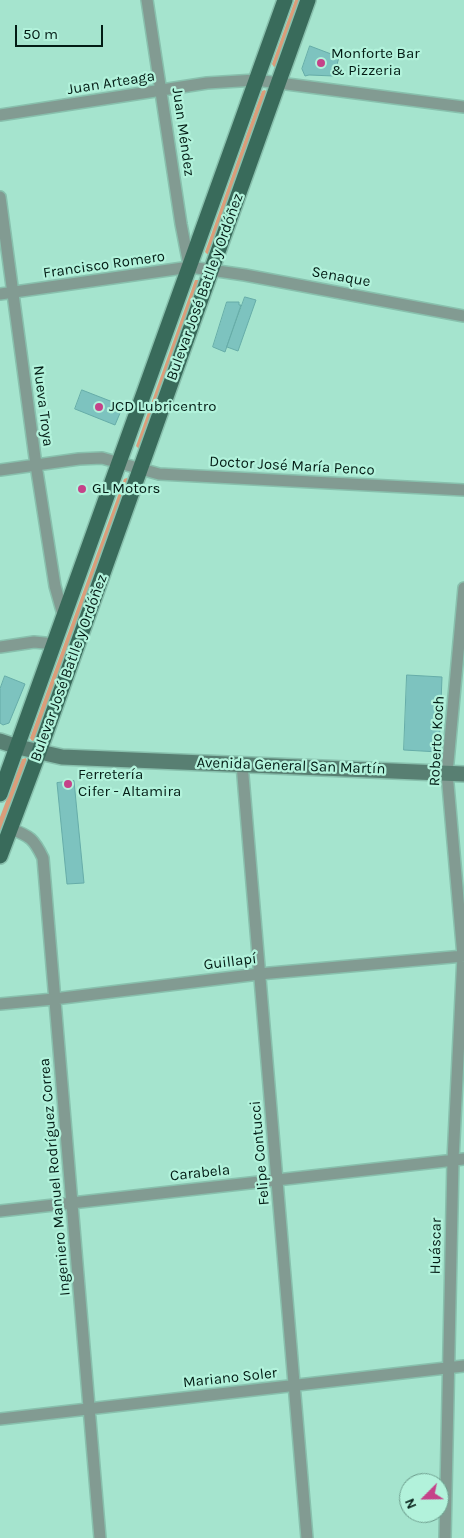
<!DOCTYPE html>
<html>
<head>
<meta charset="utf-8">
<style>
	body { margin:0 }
	#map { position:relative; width:464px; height:1538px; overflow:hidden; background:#a5e4ce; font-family:Karla,sans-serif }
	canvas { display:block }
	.north { position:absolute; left:399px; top:1473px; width:50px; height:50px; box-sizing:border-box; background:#b2f2db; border:1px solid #6c9c8c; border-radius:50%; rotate:247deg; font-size:14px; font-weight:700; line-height:20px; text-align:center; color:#031c15 }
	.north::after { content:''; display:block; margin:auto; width:18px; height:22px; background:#c54289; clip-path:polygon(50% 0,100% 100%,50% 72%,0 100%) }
	.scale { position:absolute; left:15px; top:25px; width:88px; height:22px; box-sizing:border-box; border:2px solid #031c15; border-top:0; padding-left:6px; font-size:15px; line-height:18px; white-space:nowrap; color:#031c15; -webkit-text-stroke:4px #b2f2db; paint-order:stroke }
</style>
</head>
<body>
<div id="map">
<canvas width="464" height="1538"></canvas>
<div class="north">N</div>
<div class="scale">50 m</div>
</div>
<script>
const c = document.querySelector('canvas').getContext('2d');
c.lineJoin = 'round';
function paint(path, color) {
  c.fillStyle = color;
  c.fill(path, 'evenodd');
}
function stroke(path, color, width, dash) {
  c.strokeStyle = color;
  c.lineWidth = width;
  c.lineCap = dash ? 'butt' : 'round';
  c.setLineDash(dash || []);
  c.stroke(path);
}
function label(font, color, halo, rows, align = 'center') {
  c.font = font + ' Karla,sans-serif';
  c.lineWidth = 4.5;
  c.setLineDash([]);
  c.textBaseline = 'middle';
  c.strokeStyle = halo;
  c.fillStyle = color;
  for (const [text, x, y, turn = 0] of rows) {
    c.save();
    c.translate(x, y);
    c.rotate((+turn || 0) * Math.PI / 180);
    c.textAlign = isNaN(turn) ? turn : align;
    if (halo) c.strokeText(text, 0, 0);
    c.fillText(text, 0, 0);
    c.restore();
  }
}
const green = new Path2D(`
	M295 0H300L276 66 274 67 272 64Z
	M265 90 267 93 210 254H207L205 252 262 91Z
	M195 280H198L200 282 141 448H138L136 446Z
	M127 478 129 481 35 740 32 741 30 738 124 479Z
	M26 758 27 761 0 832V817L22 759Z`);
const building = new Path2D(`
	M310 46 339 57 334 76 309 75 305 76 302 69Z
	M245 297 256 300 238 351 227 347Z
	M227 302H239V305H241L225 352 213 347Z
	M82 390 123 406 115 425 75 409Z
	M407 675 442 677 439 752 404 750Z
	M5 676 25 684 9 723 3 725 0 723V689Z
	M74 781 84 883 67 884 57 783Z`);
const street = new Path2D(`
	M147 0 181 224 189 265
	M0 115 207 83 256 80 464 107
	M0 197 36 465 55 586 64 618
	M0 294 190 267 245 275 464 316
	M0 470 79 459 102 458 159 474 464 490
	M0 647 34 642 55 644
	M242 764 307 1538
	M11 829C30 836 34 839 43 858L100 1538
	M0 1004 54 999 259 974 464 956
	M0 1211 464 1159
	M0 1419 464 1366
	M445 1538 453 1160 463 956 447 773 464 588`);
const secondary = new Path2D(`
	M0 741 18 747 62 757 464 774`);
const primary = new Path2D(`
	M0 794 285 0
	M0 856 39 752 308 0`);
const markers = [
	[321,63,5,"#c54289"],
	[99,407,5,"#c54289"],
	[82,489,5,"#c54289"],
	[68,784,5,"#c54289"]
];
const poiNames = [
	["Monforte Bar",331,54],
	["& Pizzeria",331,71],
	["JCD Lubricentro",109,407],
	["GL Motors",92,489],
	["Ferretería",78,775],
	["Cifer - Altamira",78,792]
];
const streetNames = [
	["Juan Arteaga",111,83,-9],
	["Juan Méndez",183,132,82],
	["Francisco Romero",104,265,-8],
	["Senaque",341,277,10],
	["Bulevar José Batlle y Ordóñez",205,287,-70],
	["Nueva Troya",43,406,83],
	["Doctor José María Penco",292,466,3],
	["Bulevar José Batlle y Ordóñez",69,668,-70],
	["Roberto Koch",437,741,-87],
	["Avenida General San Martín",291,766,2],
	["Guillapí",230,962,-7],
	["Felipe Contucci",260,1153,-95],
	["Carabela",200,1173,-6],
	["Ingeniero Manuel Rodríguez Correa",55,1177,-95],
	["Huáscar",436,1246,-89],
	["Mariano Soler",230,1378,-6]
];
paint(green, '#db9d7a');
paint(building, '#7dc3bf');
stroke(building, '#66aca8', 1);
stroke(street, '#88c0ad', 14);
stroke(secondary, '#88c0ad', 18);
stroke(primary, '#88c0ad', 18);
stroke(street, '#829b92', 11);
stroke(secondary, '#587f72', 15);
stroke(primary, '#396b5b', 15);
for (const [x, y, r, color] of markers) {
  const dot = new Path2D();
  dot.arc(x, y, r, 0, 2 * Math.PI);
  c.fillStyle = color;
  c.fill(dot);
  stroke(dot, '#b2f2db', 2);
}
label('15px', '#031c15', '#b2f2db', poiNames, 'left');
label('15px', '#031c15', '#b2f2db', streetNames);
</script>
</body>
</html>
